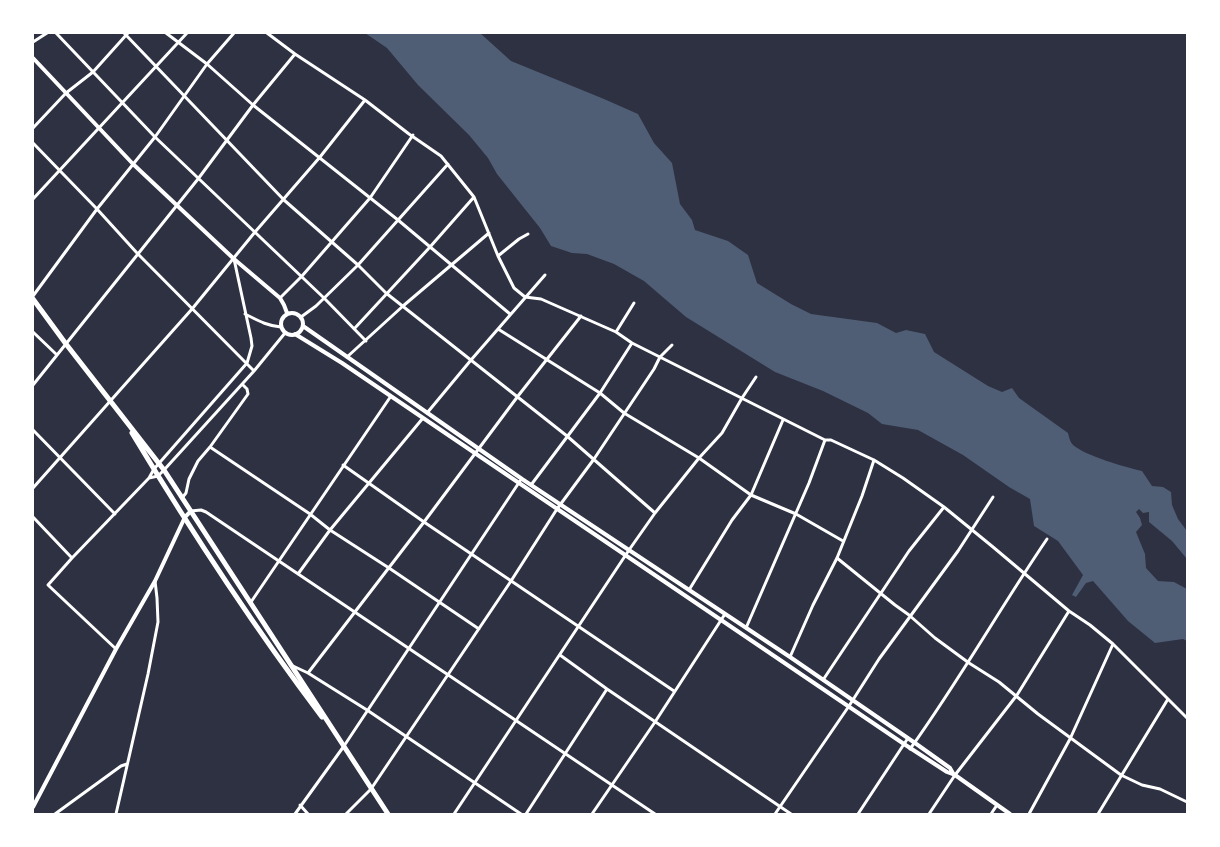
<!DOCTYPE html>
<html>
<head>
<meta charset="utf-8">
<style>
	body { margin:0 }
	#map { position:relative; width:1220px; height:847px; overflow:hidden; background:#2d3142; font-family:"Archivo Narrow",sans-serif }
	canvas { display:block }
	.frame { position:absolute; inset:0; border:34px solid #fff; pointer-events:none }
</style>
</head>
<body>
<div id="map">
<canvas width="1220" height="847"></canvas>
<div class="frame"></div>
</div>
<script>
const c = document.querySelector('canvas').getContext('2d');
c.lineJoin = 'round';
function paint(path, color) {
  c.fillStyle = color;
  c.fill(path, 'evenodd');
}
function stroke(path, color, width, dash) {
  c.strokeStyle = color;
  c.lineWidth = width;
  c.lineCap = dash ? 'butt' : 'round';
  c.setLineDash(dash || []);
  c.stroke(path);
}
const water = new Path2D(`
	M365 33H480L511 61 604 99 638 114 654 143 672 163 680 204 692 220 695 230 728 241 748 255 757 283 791 304 811 314 877 323 896 333 906 330 925 334 934 352 988 386 1002 392 1012 388 1019 398 1068 433C1069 437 1070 442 1073 445 1086 456 1125 467 1142 471L1152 486 1163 487 1171 492 1172 505 1178 519 1187 531V559L1172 541 1149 522V512L1143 513 1139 509 1136 512 1140 518 1142 525 1136 532 1145 554 1146 568 1158 581 1174 582 1187 589V641L1183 639 1155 643 1128 621 1093 581 1086 583 1076 597 1072 595 1083 575 1058 541 1034 526 1030 499 1009 487 963 455 918 430 882 424 868 413 823 391 775 372 686 317 644 281 614 264 587 254 572 253 551 246 540 228 497 174 488 158 469 135 418 85 387 48Z`);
const minor = new Path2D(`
	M56 33 155 137 324 298 366 341
	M124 33 284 200 358 265 386 293 567 436 655 513
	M166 33 207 64 253 105 398 220 510 314
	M267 33 295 54 365 100 409 134 441 156 474 197 498 256 514 288 525 297 541 299 616 332 632 343 825 440H831L874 460 903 478 944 507 993 547 1069 611 1090 625 1113 644 1187 718
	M33 42 47 33
	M33 128 66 93 93 72 128 33
	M33 143 97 209 137 253 254 371
	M33 199 187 33
	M498 256 519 239 528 234
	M33 296 97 209 155 137 207 64 234 33
	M280 298 302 276 370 198 413 135
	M245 314C257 320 267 326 281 327
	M301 317 316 306 358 265 448 164
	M354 329 430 247 474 197
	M498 329 600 393 624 413 699 458 751 495 796 514 843 541
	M33 332 57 355
	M616 332 634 303
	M347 357 403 306 489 233
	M33 385 198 179 253 105 295 54
	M427 413 471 360 545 275
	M33 430 115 514
	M210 447 310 514 330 530 389 568 479 629
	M343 465 424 522 674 691
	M149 478 154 469 247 363 252 346 251 338 234 259
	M531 485 600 393 632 343
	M33 488 192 309 255 232 320 157 365 100
	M182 498 186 493 189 479 198 461 210 447 248 394 247 389 242 384
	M191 511 201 510 206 512 655 814
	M33 517 72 558
	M837 558 895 605 909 615 935 638 969 663 999 682 1038 714 1121 775 1142 785 1160 789 1187 802
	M298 574 330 530 423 418
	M689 590 732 520 751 495 783 420
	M251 602 391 396
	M746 628 809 483 825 440
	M116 649 48 585 72 558 149 478 158 476 164 470 254 371 285 333
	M560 655 607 689 791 814
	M790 657 813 605 837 558 862 496 874 460
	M293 666 308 673 367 710 521 814
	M308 673 424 522 518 396 581 316
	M823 680 909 551 944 507
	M910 749C959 681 1000 608 1047 539
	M300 805 308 814
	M55 814 121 766 127 764
	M116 814 148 674 158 622 157 598 155 581
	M295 814 344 746 520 481
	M346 814 371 789 511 581 557 509 594 459 654 369 660 357 672 345
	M454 814 629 550 655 513 699 458 722 433 742 398 756 377
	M526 814 607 689
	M592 814 655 722 725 614
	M775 814 849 706 879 659 958 551 993 497
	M858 814 908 738
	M929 814 955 775 1017 695 1069 611
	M991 814 997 805
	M1029 814 1070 739 1113 644
	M1098 814 1168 699`);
const tertiary = new Path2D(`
	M33 58 133 164 234 259 280 298 284 305 287 313
	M281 324a11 11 0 1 1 22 0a11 11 0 1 1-22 0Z
	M303 326 522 479 790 657 915 743 950 768 954 775
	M295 334 342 363 904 744 947 772 955 775 1010 814
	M33 807 116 649 155 581 185 517 191 511`);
const primary = new Path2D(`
	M33 299 66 344 164 470 388 814
	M132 433C191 531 254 627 322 717`);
paint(water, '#4f5d75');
stroke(minor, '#fff', 3);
stroke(tertiary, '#fff', 4);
stroke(primary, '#fff', 5);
</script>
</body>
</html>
